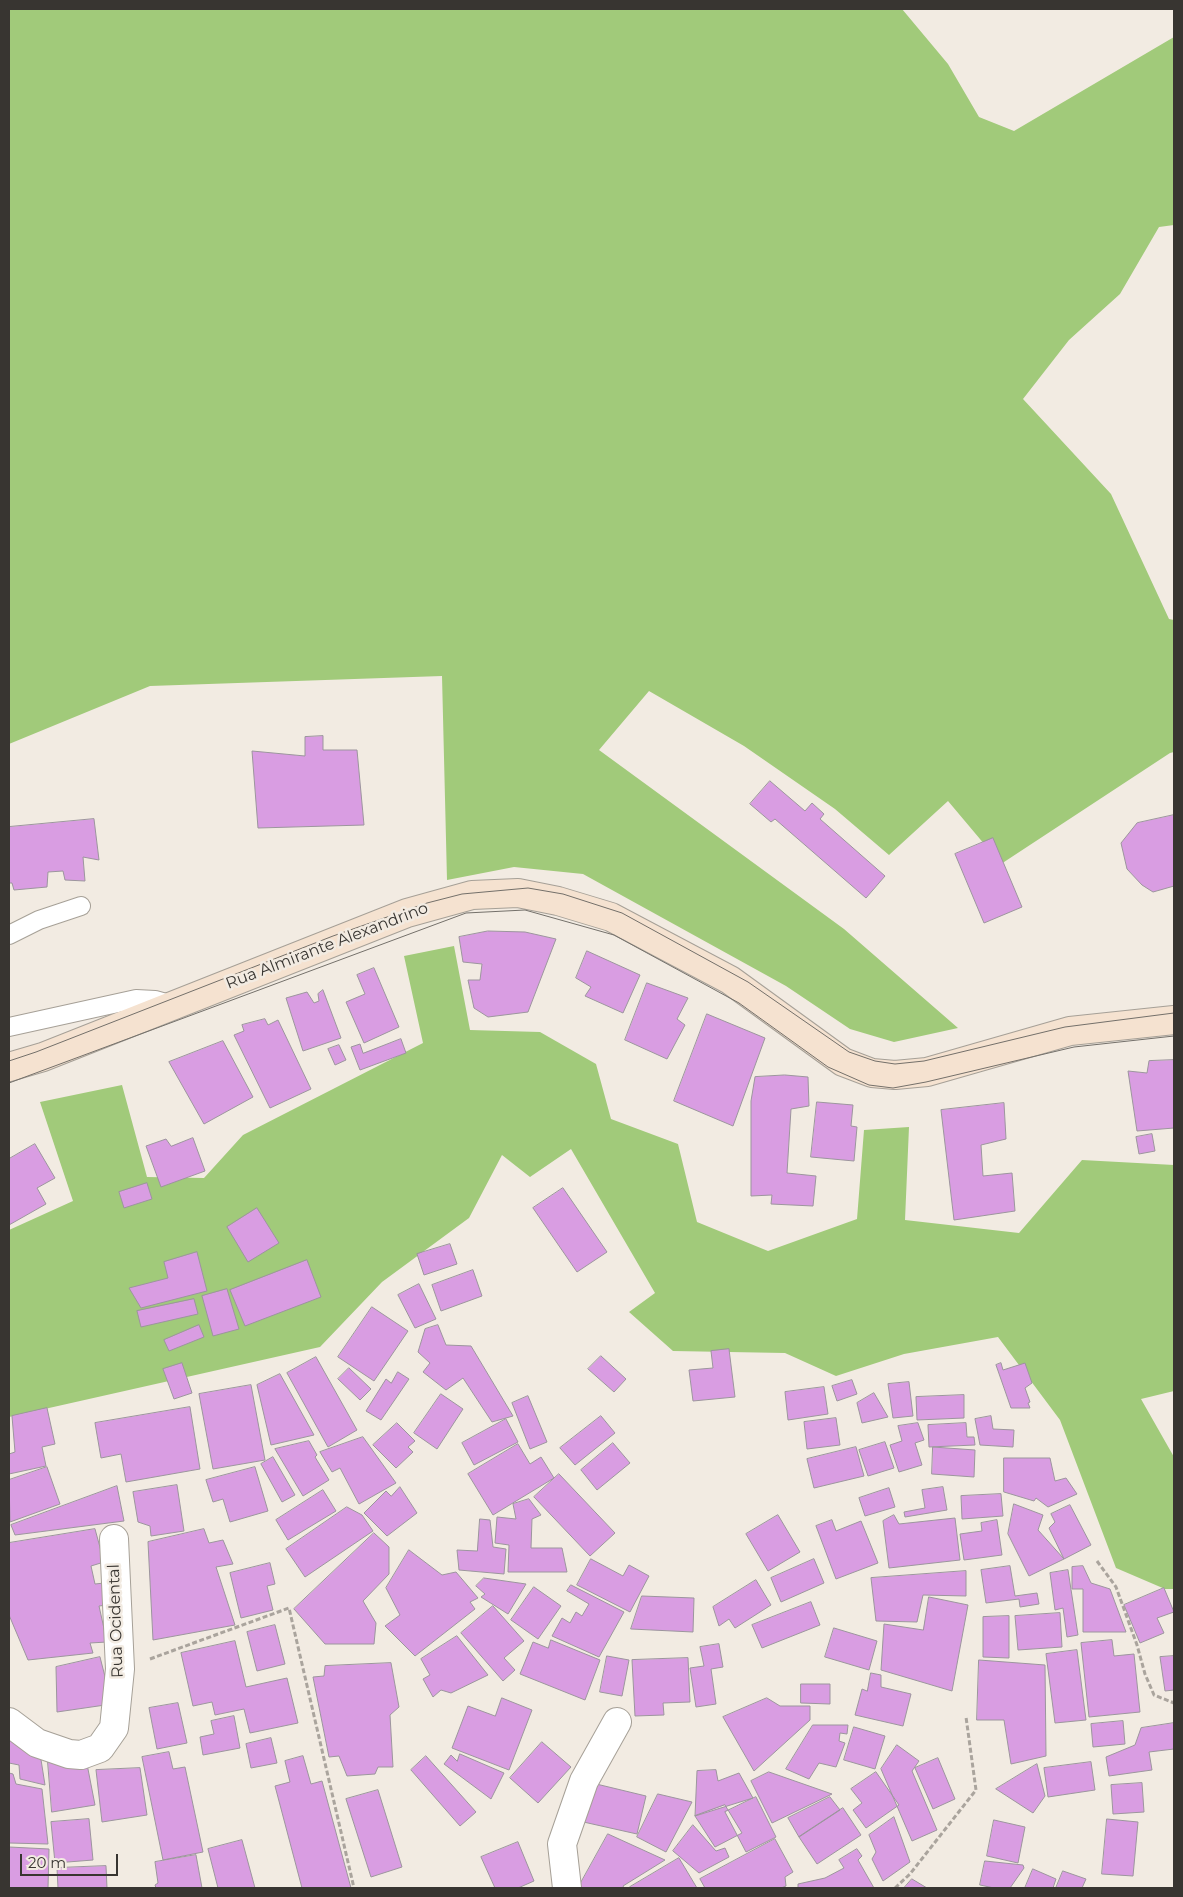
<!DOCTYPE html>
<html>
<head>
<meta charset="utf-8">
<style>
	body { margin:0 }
	#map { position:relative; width:1183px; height:1897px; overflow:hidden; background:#f2ebe2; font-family:Montserrat,sans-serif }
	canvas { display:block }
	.frame { position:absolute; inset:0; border:10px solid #383531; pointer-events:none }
	.scale { position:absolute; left:20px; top:1854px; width:98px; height:22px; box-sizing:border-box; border:2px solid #383531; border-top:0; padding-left:6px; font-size:15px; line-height:18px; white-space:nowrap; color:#383531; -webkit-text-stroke:4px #f2ebe2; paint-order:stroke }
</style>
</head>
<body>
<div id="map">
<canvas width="1183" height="1897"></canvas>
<div class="frame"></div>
<div class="scale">20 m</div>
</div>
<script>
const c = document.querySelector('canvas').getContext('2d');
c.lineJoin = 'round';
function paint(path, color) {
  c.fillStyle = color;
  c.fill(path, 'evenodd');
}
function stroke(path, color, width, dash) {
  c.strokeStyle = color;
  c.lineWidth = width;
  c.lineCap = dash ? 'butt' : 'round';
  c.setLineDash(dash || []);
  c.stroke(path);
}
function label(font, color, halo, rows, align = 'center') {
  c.font = font + ' Montserrat,sans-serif';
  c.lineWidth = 5;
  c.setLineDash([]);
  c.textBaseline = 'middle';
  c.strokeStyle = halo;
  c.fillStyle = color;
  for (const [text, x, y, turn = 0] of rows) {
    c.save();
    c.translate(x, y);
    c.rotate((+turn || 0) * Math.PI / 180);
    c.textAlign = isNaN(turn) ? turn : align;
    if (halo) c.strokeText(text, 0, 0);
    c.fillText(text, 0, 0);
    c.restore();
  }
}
const forest = new Path2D(`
	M9 9H902L948 64 979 117 1014 131 1174 37V225L1159 227 1120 294 1069 340 1023 399 1111 494 1169 619 1174 620V752L1170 753 1001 864 948 801 889 855 835 809 744 746 649 691 599 750 844 929 958 1028 894 1042 850 1029 786 986 583 874 514 867 447 880 442 676 150 686 9 744Z
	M454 946 470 1030 540 1032 596 1064 611 1119 678 1144 697 1222 768 1251 857 1219 864 1130 909 1127 905 1220 1019 1233 1082 1160 1174 1165V1391L1141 1399 1174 1457V1589H1165L1116 1568 1060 1420 998 1337 904 1354 836 1376 785 1353 673 1351 629 1312 655 1293 571 1149 530 1177 502 1155 469 1218 382 1282 320 1347 9 1417V1230L73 1201 40 1102 122 1085 147 1177 204 1178 243 1135 423 1043 404 956Z`);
const building = new Path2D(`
	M323 736V750H357L364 825 258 828 252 751 305 756V737Z
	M770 781 805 811 812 803 824 814 820 819 885 876 866 898 775 819 771 822 750 804Z
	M1174 815V886L1153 892 1142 885 1127 869 1121 843 1137 823Z
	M94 819 99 860 83 857 85 881 65 880 63 871 48 872 47 887 14 890 12 883H9V827Z
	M993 838 1022 907 984 923 955 854Z
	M488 931 525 932 556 939 528 1012 488 1017 474 1008 468 980H480L482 964 463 962 459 937Z
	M587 951 640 975 623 1013 585 996 591 987 576 978Z
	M374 968 399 1027 364 1043 346 1002 365 994 357 975Z
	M647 983 688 998 677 1019 685 1025 667 1059 625 1040Z
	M323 990 341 1038 303 1051 286 998 307 992 314 1003 319 1001 318 994Z
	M707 1014 765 1038 733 1126 674 1101Z
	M265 1019 268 1025 278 1020 311 1089 270 1108 234 1035 244 1031 242 1025Z
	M401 1039 406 1053 360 1070 351 1047 360 1044 363 1053Z
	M223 1041 253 1097 204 1124 169 1062Z
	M339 1045 346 1060 335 1065 328 1049Z
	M1174 1060V1128L1137 1131 1128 1071 1147 1073 1149 1061Z
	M785 1075 808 1077 809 1106 791 1109 787 1173 816 1176 813 1206 771 1204 772 1195 751 1196V1101L755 1077Z
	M817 1102 853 1105 851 1126 857 1127 854 1161 811 1157Z
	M1004 1103 1006 1139 981 1145 983 1176 1012 1173 1015 1211 954 1220 941 1110Z
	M1152 1134 1155 1151 1139 1154 1136 1137Z
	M193 1138 205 1171 161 1187 146 1146 166 1139 171 1146Z
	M35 1144 55 1178 37 1188 46 1204 9 1225V1159Z
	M147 1183 152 1199 124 1208 119 1192Z
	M563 1188 607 1252 577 1272 533 1208Z
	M257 1208 279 1243 248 1262 227 1227Z
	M450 1244 457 1264 424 1275 417 1254Z
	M197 1252 207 1291 141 1308 129 1288 168 1278 164 1262Z
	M307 1260 321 1297 245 1326 230 1290Z
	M473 1270 482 1296 441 1311 432 1285Z
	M419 1284 436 1319 415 1328 398 1295Z
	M227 1289 239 1329 213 1336 202 1296Z
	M194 1299 198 1314 141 1327 137 1311Z
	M372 1307 408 1331 374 1381 338 1357Z
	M199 1325 204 1337 169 1351 164 1340Z
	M438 1325 446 1345 471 1346 513 1416 492 1422 463 1378 446 1390 423 1372 430 1363 418 1352 425 1329Z
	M729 1349 735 1397 693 1401 689 1370 713 1368 711 1351Z
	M601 1356 626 1379 614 1392 588 1369Z
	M316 1357 357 1430 328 1447 287 1373Z
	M182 1363 192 1393 174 1399 163 1369Z
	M1001 1363 1003 1370 1025 1363 1032 1383 1025 1388 1030 1402 1028 1403 1030 1408H1011L996 1365Z
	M349 1368 371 1389 360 1400 338 1379Z
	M398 1372 409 1379 381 1420 366 1411 386 1379 391 1383Z
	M280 1374 314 1435 271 1445 257 1385Z
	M852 1380 857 1394 837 1401 832 1386Z
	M909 1382 913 1416 893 1418 888 1384Z
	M251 1385 265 1460 213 1469 199 1394Z
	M824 1387 828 1414 788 1420 785 1392Z
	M874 1393 888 1417 862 1423 857 1403Z
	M441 1394 463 1409 437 1449 414 1433Z
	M964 1395V1418L917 1420 916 1397Z
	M528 1396 547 1442 530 1449 512 1403Z
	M190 1407 200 1469 126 1482 121 1454 101 1458 95 1423Z
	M47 1408 55 1444 42 1447 46 1466 9 1474V1454L15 1452 12 1416Z
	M601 1416 615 1433 575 1465 560 1448Z
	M991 1416 993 1429 1014 1430 1013 1447 980 1445 975 1419Z
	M836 1418 840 1445 807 1449 804 1422Z
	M506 1419 518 1442 474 1465 462 1443Z
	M397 1423 415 1441 408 1447 413 1452 396 1468 373 1445Z
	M918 1423 924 1440 915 1443 922 1465 899 1472 890 1445 902 1441 898 1426Z
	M966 1423 967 1437H974L975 1445 929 1447 928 1425Z
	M363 1437 396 1483 359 1504 340 1468 332 1472 320 1452Z
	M309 1441 317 1455 315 1457 329 1480 303 1496 275 1449Z
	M885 1442 894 1468 868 1476 859 1450Z
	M613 1443 630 1463 597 1490 581 1470Z
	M518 1444 530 1464 541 1457 554 1478 493 1515 468 1474Z
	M856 1447 864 1476 814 1488 807 1459Z
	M933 1447 975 1450 974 1477 932 1474Z
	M273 1457 295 1495 282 1502 261 1464Z
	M1004 1458H1050L1055 1481 1066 1478 1077 1494 1048 1507 1036 1498 1034 1501 1004 1492Z
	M47 1467 60 1504 10 1522 9 1480Z
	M255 1467 268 1511 230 1522 223 1499 213 1502 206 1480Z
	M559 1474 615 1533 590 1556 534 1497Z
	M177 1485 184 1531 151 1536 150 1526 138 1522 133 1492Z
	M117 1486 124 1521 15 1535 11 1525Z
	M400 1487 417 1513 387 1536 364 1513 386 1491 391 1496Z
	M943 1487 947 1510 905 1517 904 1512 925 1508 922 1490Z
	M889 1488 895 1507 865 1516 859 1498Z
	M323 1490 336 1511 288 1540 276 1520Z
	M1001 1494 1003 1516 962 1519 961 1496Z
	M529 1499 541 1515 532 1519 531 1548H562L567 1572H508L509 1545 495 1543 497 1517 516 1519 513 1504Z
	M1014 1504 1043 1515 1038 1530 1064 1559 1029 1576 1008 1534Z
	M1070 1505 1091 1545 1064 1559 1049 1528 1055 1522 1051 1514Z
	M347 1507 362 1515 373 1531 305 1577 286 1549Z
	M778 1515 800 1552 768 1571 746 1534Z
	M894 1515 899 1524 955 1518 960 1560 889 1568 883 1521Z
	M480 1519 490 1520 493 1547 506 1549 504 1574 459 1570 457 1550 477 1551Z
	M832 1520 836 1531 861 1521 878 1563 836 1579 816 1526Z
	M997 1520 1002 1555 964 1560 960 1534 982 1531 981 1523Z
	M95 1529 104 1562 91 1566 95 1584 104 1583 107 1605 99 1606 107 1642 90 1643 93 1653 28 1660 9 1615V1543Z
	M204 1529 209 1543 223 1540 233 1564 216 1567 235 1625 153 1640 148 1542Z
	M374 1533 389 1547V1574L363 1601 376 1623 374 1644H325L294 1609Z
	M409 1550 442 1575 456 1572 478 1598 470 1602 475 1609 415 1656 385 1626 400 1615 386 1588Z
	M591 1559 623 1576 629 1565 649 1576 630 1612 577 1585Z
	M814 1559 824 1583 781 1602 771 1578Z
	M270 1563 275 1584 267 1586 273 1610 241 1618 230 1573Z
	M1010 1566 1015 1596 1037 1593 1039 1604 1020 1607 1019 1599 986 1603 981 1570Z
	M1083 1566 1091 1583 1110 1589 1126 1632H1083V1589H1072V1567Z
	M1068 1570 1078 1635 1067 1637 1063 1608 1055 1610 1050 1573Z
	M966 1571V1596L923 1595 917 1622 876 1621 871 1578Z
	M484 1578 526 1584 508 1614 481 1597 485 1594 476 1586Z
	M756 1580 771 1605 735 1628 729 1619 719 1626 713 1607Z
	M571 1585 624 1612 599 1657 552 1636 562 1618 570 1623 576 1612 582 1616 589 1604 567 1591Z
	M534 1587 561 1606 538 1639 511 1620Z
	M1164 1588 1174 1612 1157 1618 1164 1633 1140 1643 1124 1605Z
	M642 1596 694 1598 693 1632 631 1629Z
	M929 1597 968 1605 952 1691 881 1670 884 1624 923 1630Z
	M811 1602 820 1625 762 1648 752 1625Z
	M493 1606 524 1641 504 1658 515 1670 503 1681 461 1633Z
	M1060 1613 1062 1647 1018 1650 1015 1616Z
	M1009 1616V1658L983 1657V1617Z
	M275 1625 285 1664 257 1671 247 1632Z
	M834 1628 877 1641 869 1670 825 1657Z
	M457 1636 488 1675 451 1693 441 1690 433 1697 423 1679 430 1675 421 1659Z
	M551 1640 600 1660 585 1700 520 1674 533 1642 548 1648Z
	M1112 1640 1114 1656 1134 1654 1140 1712 1089 1717 1081 1643Z
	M235 1641 246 1687 287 1678 298 1723 250 1733 244 1709 215 1715 212 1702 193 1706 181 1653Z
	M719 1644 723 1667 711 1669 716 1704 696 1707 690 1668 704 1666 700 1647Z
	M1077 1650 1086 1720 1055 1723 1046 1654Z
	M607 1656 629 1660 622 1696 600 1692Z
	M1174 1656V1690L1165 1691 1160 1657Z
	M100 1657 112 1704 57 1712 56 1667Z
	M688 1658 690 1702 663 1703 664 1715 635 1716 632 1660Z
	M979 1660 1045 1665 1046 1756 1011 1764 1004 1720H977Z
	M391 1663 399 1707 390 1715 393 1767H378L375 1774 347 1776 339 1756 329 1757 313 1677 324 1676 325 1666Z
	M871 1673 881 1675V1687L911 1694 903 1726 855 1715 862 1689 867 1691Z
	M801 1684H830V1704L801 1703Z
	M502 1698 532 1710 509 1770 452 1748 468 1706 495 1716Z
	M767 1698 780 1706H810V1720L754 1771 723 1717Z
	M178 1703 187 1743 157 1749 149 1708Z
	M234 1716 240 1748 203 1755 200 1737 214 1734 211 1721Z
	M1123 1721 1125 1744 1093 1747 1091 1724Z
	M1174 1723V1749L1149 1752 1152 1770 1109 1776 1106 1757 1135 1745 1141 1728Z
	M813 1725H848L847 1734 840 1733 839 1741 845 1743 836 1767 819 1763 809 1779 786 1769Z
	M854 1727 885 1736 875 1769 844 1760Z
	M9 1729 39 1747 45 1785 20 1779 19 1765 9 1763Z
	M271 1738 277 1763 251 1768 246 1744Z
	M542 1742 571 1767 538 1803 510 1778Z
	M897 1745 919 1761 912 1771 937 1830 912 1841 881 1769Z
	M47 1750 87 1764 95 1805 52 1812Z
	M169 1752 173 1769 185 1767 203 1852 163 1860 142 1757Z
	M460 1754 504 1773 491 1799 444 1764 451 1755 457 1761Z
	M303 1756 311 1784 322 1781 351 1888H302L275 1786 290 1782 285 1761Z
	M426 1756 476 1812 460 1826 411 1770Z
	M938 1758 955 1799 933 1809 915 1768Z
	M1091 1762 1095 1790 1048 1797 1044 1768Z
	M1037 1764 1045 1796 1033 1813 996 1789Z
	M140 1768 147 1815 102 1822 96 1770Z
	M716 1770 718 1781 739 1773 753 1798 695 1816 697 1771Z
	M769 1772 832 1794 772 1823 751 1781Z
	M876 1772 899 1805 866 1828 853 1810 862 1803 851 1789Z
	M9 1773 13 1774 16 1784 42 1789 48 1844 9 1843Z
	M588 1782 646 1796 637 1834 579 1821Z
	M1142 1783 1144 1812 1113 1814 1111 1785Z
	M378 1790 402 1867 371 1877 346 1799Z
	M658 1794 692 1802 666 1852 637 1837Z
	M756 1797 776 1837 746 1852 725 1812Z
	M830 1797 840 1810 799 1837 788 1818Z
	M725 1805 742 1833 715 1847 695 1816Z
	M843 1808 861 1835 817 1864 799 1837Z
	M894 1817 910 1862 883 1881 872 1859 876 1852 869 1835Z
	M89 1819 93 1860 55 1863 51 1822Z
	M1107 1819 1138 1822 1133 1876 1102 1874Z
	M994 1820 1025 1827 1018 1863 987 1856Z
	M693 1825 716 1851 725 1848 729 1857 699 1873 673 1851Z
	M608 1834 665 1860 623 1886 624 1888H578Z
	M775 1839 793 1872 785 1877 786 1886 781 1888H705L700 1879Z
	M242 1840 255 1888H218L208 1849Z
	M518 1842 534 1881 518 1888H495L481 1857Z
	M9 1847 49 1849 48 1888H9Z
	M857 1849 862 1856 858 1860 874 1888H798V1884L825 1878 844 1868 839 1860Z
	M196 1855 202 1888H156L155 1885 158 1883 155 1862Z
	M679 1858 697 1888H631L630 1887Z
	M985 1861 1023 1865 1024 1868 1010 1888H994L980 1885Z
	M106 1866 107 1888H58L57 1868Z
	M1033 1869 1056 1879 1053 1888H1025Z
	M1063 1871 1086 1879 1082 1888H1056Z
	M912 1879 927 1888H904Z`);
const path = new Path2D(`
	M1097 1561 1116 1587 1137 1645 1145 1674 1154 1695 1174 1703
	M150 1659 289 1608 354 1888
	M895 1888 910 1874 976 1790 966 1717`);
const lane = new Path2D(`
	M9 935 39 920 81 906
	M9 1027 136 999 155 1000 173 1005`);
const street = new Path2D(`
	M9 1722 37 1743 69 1754 81 1755 100 1748 114 1728 120 1669 114 1539
	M567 1888 562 1844 584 1781 617 1722`);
const secondary = new Path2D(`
	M9 1067 43 1057 407 913 472 895 518 893 558 901 611 917 730 980 843 1062 872 1073 895 1075 927 1072 1070 1031 1174 1020`);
const tram = new Path2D(`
	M9 1061 36 1052 333 936 427 903 462 894 528 888 563 894 622 913 748 982 849 1052 875 1061 895 1064 924 1061 1065 1027 1174 1013
	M9 1083 466 913 525 910 614 935 739 1003 828 1067 869 1085 893 1088 926 1082 1074 1047 1174 1036`);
const streetNames = [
	["Rua Almirante Alexandrino",327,946,-21],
	["Rua Ocidental",116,1621,-92]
];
paint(forest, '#a1ca7a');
paint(building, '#d99de2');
stroke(building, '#9c959d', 1);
stroke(lane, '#a6a097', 20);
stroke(street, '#a6a097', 30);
stroke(secondary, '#a6a097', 30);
stroke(path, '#aaa49d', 3, [5, 2.5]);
stroke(lane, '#fff', 18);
stroke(street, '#fff', 28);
stroke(secondary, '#f5e2d0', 28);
stroke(tram, '#74706a', 1);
label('16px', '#383531', '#f2ebe2', streetNames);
</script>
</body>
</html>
